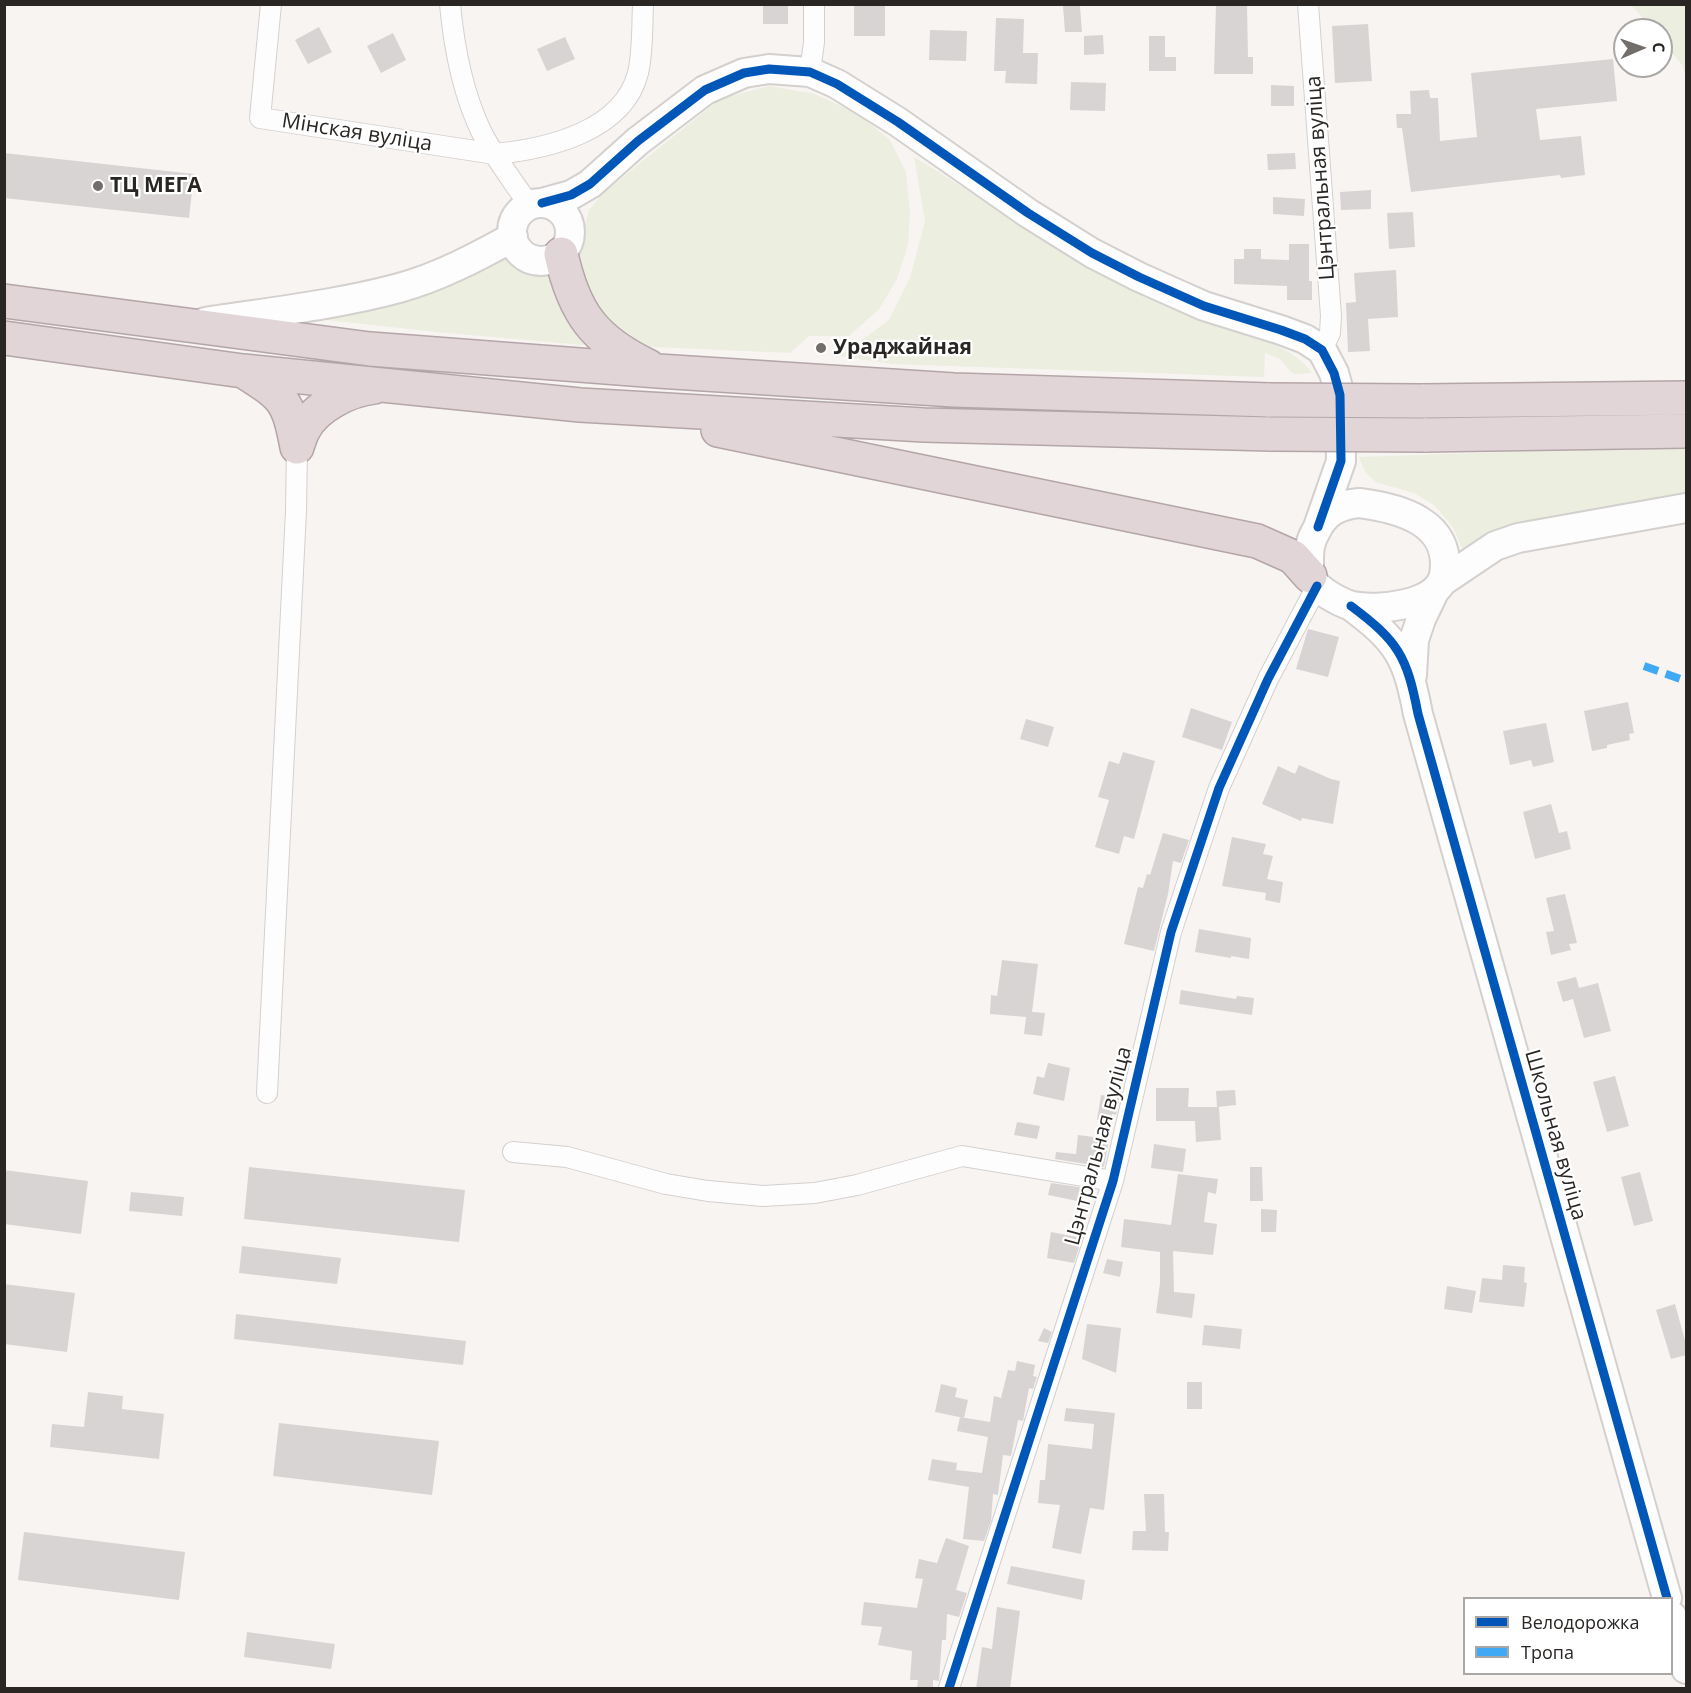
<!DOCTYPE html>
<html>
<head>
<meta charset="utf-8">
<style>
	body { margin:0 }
	#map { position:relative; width:1691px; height:1693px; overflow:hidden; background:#f8f4f2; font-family:"Open Sans",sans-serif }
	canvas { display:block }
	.frame { position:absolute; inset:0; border:6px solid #292624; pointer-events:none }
	.legend { position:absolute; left:1463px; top:1597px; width:210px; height:78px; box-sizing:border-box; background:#fff; border:2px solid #a9a8a7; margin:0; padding:8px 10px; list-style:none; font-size:18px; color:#292624 }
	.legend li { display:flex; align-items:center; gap:12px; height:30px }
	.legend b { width:30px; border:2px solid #a9a8a7 }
	.north { position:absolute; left:1613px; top:18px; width:60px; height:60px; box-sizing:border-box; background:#fff; border:2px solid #a9a8a7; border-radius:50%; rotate:88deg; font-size:16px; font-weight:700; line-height:24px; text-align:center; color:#292624 }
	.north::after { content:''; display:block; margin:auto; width:21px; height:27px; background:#716e6c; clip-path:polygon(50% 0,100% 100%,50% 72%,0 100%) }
</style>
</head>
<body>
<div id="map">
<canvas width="1691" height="1693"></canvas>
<div class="frame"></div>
<ul class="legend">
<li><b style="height:8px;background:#0057b8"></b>Велодорожка</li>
<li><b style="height:8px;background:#3fa9f5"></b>Тропа</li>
</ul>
<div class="north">С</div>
</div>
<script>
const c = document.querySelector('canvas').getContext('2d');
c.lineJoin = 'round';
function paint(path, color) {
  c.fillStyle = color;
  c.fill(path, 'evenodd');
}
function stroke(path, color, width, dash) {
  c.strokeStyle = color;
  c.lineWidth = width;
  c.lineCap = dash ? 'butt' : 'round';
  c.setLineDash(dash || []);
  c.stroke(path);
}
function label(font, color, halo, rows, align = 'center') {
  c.font = font + ' "Open Sans",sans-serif';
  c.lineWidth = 4.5;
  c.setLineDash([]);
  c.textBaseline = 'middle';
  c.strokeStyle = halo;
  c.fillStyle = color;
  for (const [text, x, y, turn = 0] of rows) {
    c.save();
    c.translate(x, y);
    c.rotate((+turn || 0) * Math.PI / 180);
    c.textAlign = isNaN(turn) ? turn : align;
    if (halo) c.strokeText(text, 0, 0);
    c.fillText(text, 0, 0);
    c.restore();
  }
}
const green = new Path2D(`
	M1631 5H1686V79L1683 66 1661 39V30H1654Z
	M769 86 815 94 858 114 890 140 906 172 910 211 908 245 897 279 879 309 849 336H809L790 353 654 347 632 342 605 319 583 290 578 266 584 229 589 210 603 193 720 99Z
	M914 157C989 202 1059 252 1137 290 1152 297 1167 306 1183 312 1218 325 1293 342 1312 373L1293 374 1280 359 1265 353 1264 377 892 364 840 356 889 320 910 278 925 221Z
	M504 257C512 259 514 264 521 267 532 274 542 273 554 272L595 346 446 333 308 318Z
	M1686 446V497L1464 553 1453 527 1434 505 1414 493 1375 482 1364 470 1359 457Z`);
const building = new Path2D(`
	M763 4H788V24H763Z
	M1216 4H1247L1248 57H1253V74H1214Z
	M854 6H885V36H854Z
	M1063 6H1080L1082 32H1065Z
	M996 18 1024 19 1023 53H1038L1037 84 1005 83 1006 71H994Z
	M1368 24 1372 81 1335 83 1332 26Z
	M319 27 332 52 308 64 295 40Z
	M930 30 967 31 966 61 929 60Z
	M393 33 406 60 381 73 367 46Z
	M1103 35 1104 54 1084 55V36Z
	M1149 36H1165V57H1176V71H1149Z
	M565 37 575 59 547 71 537 49Z
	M1613 59 1617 101 1536 109 1540 140 1581 136 1585 175 1561 178 1560 175 1411 192 1402 128H1397L1396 114H1411L1410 91 1429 90 1430 98H1438L1440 141 1477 137 1471 73Z
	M1071 82 1106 83 1105 111 1070 110Z
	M1271 85 1294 86V106H1271Z
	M4 153 194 174 189 218 4 198Z
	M1295 153 1296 169 1268 170 1267 154Z
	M1371 190V209L1341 210 1340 192Z
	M1273 197 1305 199 1304 216 1273 214Z
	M1413 212 1415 247 1389 249 1387 213Z
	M1289 244H1309V281H1312V300H1287V286L1234 284V259H1244V249H1261V259L1289 260Z
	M1396 270 1398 317 1368 319 1370 351 1348 352 1346 303 1356 302 1354 273Z
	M1308 629 1339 637 1328 677 1296 669Z
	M1628 702 1634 733 1629 734 1630 740 1607 745V748L1592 751 1584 711Z
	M1191 708 1232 722 1222 750 1182 737Z
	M1026 719 1054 727 1048 747 1020 739Z
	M1546 723 1554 762 1533 767 1531 760 1510 765 1503 731Z
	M1123 752 1155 761 1134 839 1124 836 1119 854 1095 847 1109 800 1098 797 1109 761 1119 764Z
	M1299 765 1331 779 1340 781 1333 824 1302 818 1301 821 1262 804 1278 766 1295 774Z
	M1551 804 1559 833 1567 831 1571 849 1535 859 1523 812Z
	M1163 833 1189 840 1181 863 1173 861 1168 894 1154 951 1124 944 1138 887 1143 888 1147 874 1150 875Z
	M1232 837 1266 844 1263 854 1273 856 1267 879 1283 882 1280 903 1265 900 1266 893 1222 886Z
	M1565 894 1577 943 1569 944 1571 950 1551 955 1546 932 1554 931 1546 898Z
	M1199 929 1251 938 1249 959 1231 956V958L1195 952Z
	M1002 960 1038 964 1032 1012 1045 1013 1042 1036 1024 1034 1026 1017 990 1014 991 995 997 996Z
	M1576 977 1579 988 1598 983 1611 1031 1584 1038 1573 999 1563 1002 1557 982Z
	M1181 990 1236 999 1237 996 1254 998 1252 1015 1179 1004Z
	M1048 1063 1070 1068 1064 1101 1033 1094 1037 1076 1044 1078Z
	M1615 1076 1629 1126 1607 1132 1593 1082Z
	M1156 1088H1189L1188 1107H1219L1221 1140 1196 1142 1195 1121H1156Z
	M1235 1090 1236 1105 1217 1107 1216 1091Z
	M1101 1095 1120 1098 1116 1115 1112 1114V1120H1097Z
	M1017 1122 1040 1126 1037 1139 1014 1135Z
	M1078 1135 1109 1139 1104 1167 1055 1159 1056 1152 1076 1154Z
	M1154 1144 1186 1149 1183 1172 1151 1168Z
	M249 1167 465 1190 459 1242 244 1219Z
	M1250 1167H1262L1263 1201H1250Z
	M4 1170 88 1181 81 1234 4 1224Z
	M1640 1172 1653 1221 1634 1226 1621 1177Z
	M1178 1174 1218 1179 1216 1194 1208 1192 1204 1222 1217 1224 1213 1255 1173 1251 1174 1292 1195 1294 1192 1318 1156 1313 1160 1283V1252L1121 1247 1124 1219 1171 1225Z
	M1051 1183 1085 1188 1082 1202 1048 1195Z
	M131 1192 184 1197 182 1216 129 1211Z
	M1261 1209 1277 1210 1276 1232H1261Z
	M1051 1232 1082 1238 1074 1263 1047 1258Z
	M242 1246 341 1258 337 1284 239 1273Z
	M1107 1259 1123 1262 1120 1277 1103 1273Z
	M1503 1265 1525 1267 1524 1282 1527 1283 1524 1307 1479 1302 1482 1278 1502 1280Z
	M4 1284 75 1293 67 1352 4 1344Z
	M1447 1286 1476 1291 1472 1313 1444 1309Z
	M1675 1304 1686 1344V1355L1671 1359 1656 1310Z
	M236 1314 466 1341 463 1365 234 1339Z
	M1087 1324 1121 1328 1116 1373 1082 1359Z
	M1204 1325 1242 1329 1240 1349 1202 1345Z
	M1044 1328 1052 1332 1048 1343 1038 1341Z
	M1017 1361 1035 1365 1033 1376 1037 1377 1033 1389 1029 1388 1023 1421 1018 1420 1011 1456 1003 1455 998 1495 993 1494 991 1521 984 1541 963 1539 969 1487 928 1480 932 1459 957 1463 956 1470 982 1473 988 1437 957 1431 960 1417 990 1422 994 1396 1001 1398 1008 1370 1015 1371Z
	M1187 1382H1202V1409H1187Z
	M941 1384 957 1388 955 1397 968 1400 964 1418 935 1412Z
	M88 1392 123 1396 122 1409 164 1414 159 1459 50 1447 52 1424 84 1427Z
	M1066 1408 1115 1413 1104 1510 1090 1508 1081 1554 1052 1548 1060 1505 1038 1503 1040 1480H1045L1048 1444 1092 1449 1094 1424 1064 1421Z
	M279 1423 439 1441 432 1495 273 1476Z
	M1144 1494H1164L1165 1532H1169L1168 1551 1132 1550 1133 1531H1146Z
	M24 1532 185 1552 179 1600 18 1580Z
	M946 1538 969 1546 956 1590 967 1593 959 1617 947 1614 946 1640H942L939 1681 933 1680V1689H917L918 1680H910L912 1651 878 1645 882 1627 861 1625 864 1602 917 1608 923 1579 915 1578 919 1559 937 1563Z
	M1011 1566 1085 1580 1082 1600 1007 1584Z
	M997 1607 1020 1611 1010 1689H976L982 1647 992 1649Z
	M247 1632 335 1644 331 1669 244 1657Z`);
const street = new Path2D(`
	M271 4 260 118 495 154C546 149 623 132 638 73 643 51 642 27 643 4
	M450 4C454 48 462 91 481 131 494 157 513 181 529 205
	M1308 4 1331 316 1330 333 1322 350
	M810 72 814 42V4
	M267 1093 296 511 297 447
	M513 1152 567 1157 666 1184 708 1191 763 1196 815 1193 857 1185 962 1156 1113 1181
	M949 1688 1113 1181 1171 932 1219 788 1268 679 1317 586`);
const secondary = new Path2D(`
	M512 232a29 29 0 1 1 58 0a29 29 0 1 1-58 0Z
	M542 203 571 195 590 184 638 141 705 90 744 73 769 69 810 72 837 84 898 122 1028 213 1092 253 1139 277 1204 306 1281 330 1305 339 1322 350 1334 373 1340 395 1341 461 1318 527
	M205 322C270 312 336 305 399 288 439 277 477 257 513 237
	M1359 503C1399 508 1453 522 1444 575 1438 606 1377 611 1352 606 1341 603 1333 598 1324 592 1318 587 1311 582 1310 575 1309 571 1309 565 1309 561 1309 549 1310 541 1316 531 1325 512 1339 505 1359 503Z
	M1443 581 1495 546 1518 538 1686 508
	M1351 606C1398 641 1407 656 1418 714L1667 1598
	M1412 675 1414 640 1421 619 1433 594
	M1672 1616 1686 1669`);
const highway = new Path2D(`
	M561 254C574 313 594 340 648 366
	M4 301 370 349 658 371 954 390 1270 400
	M4 338 243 371 580 405 924 425 1271 434
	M245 372C284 397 288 400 297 447
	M1422 401 1686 398
	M718 430 1257 541 1293 557 1310 576
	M1424 435 1686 431
	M297 447C299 441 301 434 304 429 316 406 349 390 374 387`);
const highwayBridge = new Path2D(`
	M1270 400 1422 401
	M1271 434 1424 435`);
const quiet = new Path2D(`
	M1644 666 1686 681`);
const cycleway = new Path2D(`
	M542 203 571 195 590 184 638 141 705 90 744 73 769 69 810 72 837 84 898 122 1028 213 1092 253 1139 277 1204 306 1281 330 1305 339 1322 350 1334 373 1340 395 1341 461 1318 527
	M1351 606C1398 641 1407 656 1418 714L1667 1598
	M949 1688 1113 1181 1171 932 1219 788 1268 679 1317 586`);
const markers = [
	[98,186,6,"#716e6c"],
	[821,348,6,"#716e6c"]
];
const streetNames = [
	["Мінская вуліца",357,133,9],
	["Цэнтральная вуліца",1321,178,-94],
	["Школьная вуліца",1555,1135,74],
	["Цэнтральная вуліца",1099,1146,-75]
];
const poiNames = [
	["ТЦ МЕГА",110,186],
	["Ураджайная",833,348]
];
paint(green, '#eceee0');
paint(building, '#d8d4d3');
stroke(street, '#d3d0ce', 22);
stroke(secondary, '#d3d0ce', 32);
stroke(highway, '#b4a5a9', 36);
stroke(street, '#fefdfd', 20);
stroke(secondary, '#fefdfd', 28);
stroke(highway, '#e1d5d8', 33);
stroke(highwayBridge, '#b4a5a9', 36, []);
stroke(highwayBridge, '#e1d5d8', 33);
stroke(quiet, '#3fa9f5', 8, [15, 8]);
stroke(cycleway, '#0057b8', 9);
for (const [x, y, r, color] of markers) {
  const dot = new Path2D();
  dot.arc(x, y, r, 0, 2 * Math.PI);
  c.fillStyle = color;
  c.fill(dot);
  stroke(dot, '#fff', 2);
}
label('21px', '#292624', '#fff', streetNames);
label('bold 21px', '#292624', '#fff', poiNames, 'left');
</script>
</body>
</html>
